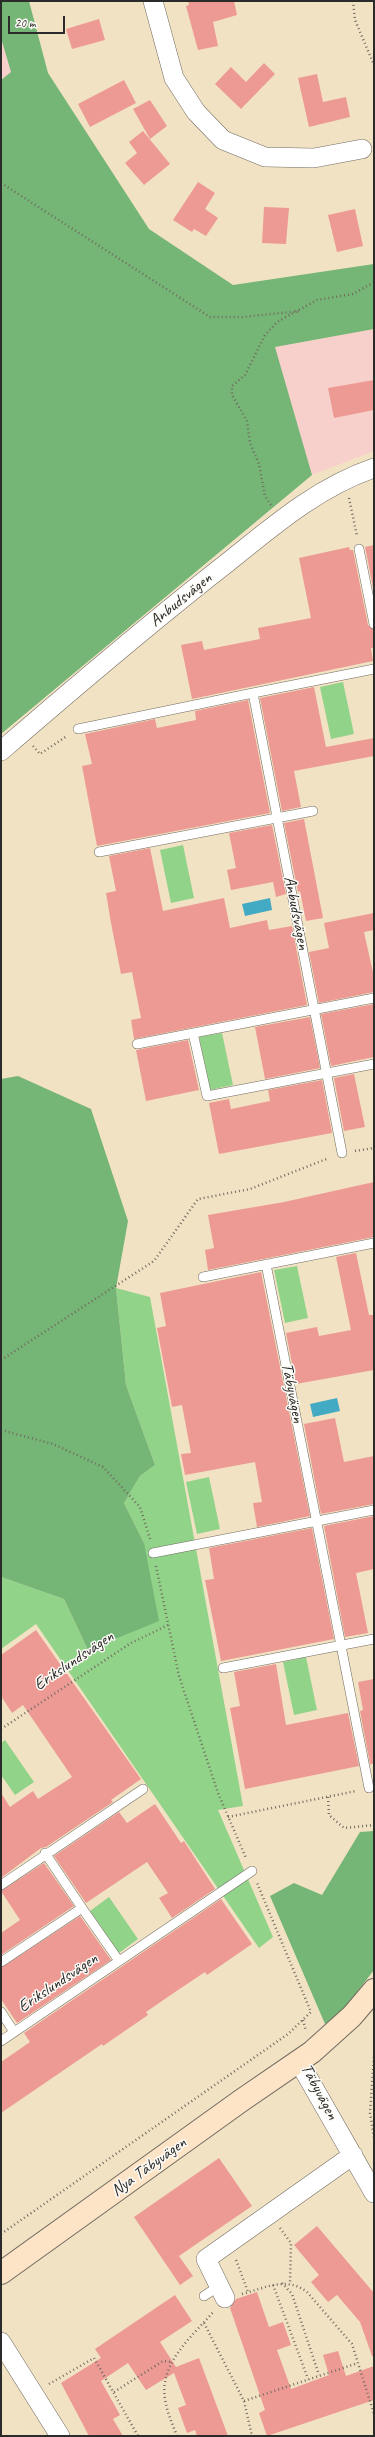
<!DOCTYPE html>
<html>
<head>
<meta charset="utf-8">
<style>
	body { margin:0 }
	#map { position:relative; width:375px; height:2437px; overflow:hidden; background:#f2e2c4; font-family:Caveat,sans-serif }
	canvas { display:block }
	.frame { position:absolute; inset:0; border:2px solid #2b2b2b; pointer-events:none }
	.scale { position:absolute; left:8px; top:16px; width:57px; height:18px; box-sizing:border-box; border:2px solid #2b2b2b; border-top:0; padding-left:5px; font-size:12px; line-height:14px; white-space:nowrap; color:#2b2b2b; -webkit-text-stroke:3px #fdfcf7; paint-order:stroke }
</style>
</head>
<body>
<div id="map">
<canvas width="375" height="2437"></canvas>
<div class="frame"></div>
<div class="scale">20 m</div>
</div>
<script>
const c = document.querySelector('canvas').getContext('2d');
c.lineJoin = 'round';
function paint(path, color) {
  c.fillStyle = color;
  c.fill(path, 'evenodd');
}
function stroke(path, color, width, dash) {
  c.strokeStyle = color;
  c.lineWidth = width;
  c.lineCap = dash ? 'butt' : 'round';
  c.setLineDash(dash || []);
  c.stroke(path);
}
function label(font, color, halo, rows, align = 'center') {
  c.font = font + ' Caveat,sans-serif';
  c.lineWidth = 3;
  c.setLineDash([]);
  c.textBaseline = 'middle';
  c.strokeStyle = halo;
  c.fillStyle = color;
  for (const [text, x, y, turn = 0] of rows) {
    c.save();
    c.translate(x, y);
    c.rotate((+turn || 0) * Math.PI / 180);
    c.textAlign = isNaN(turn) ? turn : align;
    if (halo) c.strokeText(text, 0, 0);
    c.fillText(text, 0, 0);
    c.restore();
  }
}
const built = new Path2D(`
	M1 38 11 72 1 80Z
	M374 329V451L312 475 274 347Z`);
const green = new Path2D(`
	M343 682 354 734 331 739 320 687Z
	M183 845 194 898 171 903 160 850Z
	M222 1033 233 1085 210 1090 199 1037Z
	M297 1266 308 1318 285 1323 274 1270Z
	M116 1288 150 1297 243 1806 218 1810 273 1937 259 1948 36 1624 1 1649V1577L64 1599 88 1650 144 1543 124 1503 140 1476 155 1465 126 1385Z
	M209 1477 220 1529 197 1534 186 1482Z
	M306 1657 317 1710 294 1715 283 1662Z
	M5 1740 34 1782 15 1795 1 1775V1743Z
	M109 1897 138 1939 119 1953 90 1911Z`);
const forest = new Path2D(`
	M1 1H29L48 73 149 229 233 285 374 264V329L275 347 312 475 1 734V80L11 72 1 38Z
	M18 1076 91 1109 128 1221 116 1288 126 1385 155 1465 140 1476 124 1503 144 1543 159 1621 88 1650 64 1599 1 1577V1079Z
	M374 1831V1970L343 2010 325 2024 270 1896 294 1883 322 1895 360 1832Z`);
const water = new Path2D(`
	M270 898 272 910 245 916 242 904Z
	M337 1398 340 1411 313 1417 310 1404Z`);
const building = new Path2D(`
	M188 1H234L237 15 213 22 218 46 198 50 186 6 189 5Z
	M99 19 105 40 72 49 66 29Z
	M264 63 275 74 241 109 215 84 231 67 246 82Z
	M317 74 323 102 346 97 350 117 309 127 298 78Z
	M124 80 136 103 90 127 78 104Z
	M150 100 167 126 150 139 133 109Z
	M143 131 170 164 144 185 125 163 137 153 129 142Z
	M198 182 215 193 205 209 218 218 206 236 194 229 192 232 173 220Z
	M264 207 289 208 286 244 262 243Z
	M355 209 363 246 337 252 328 215Z
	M374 380V410L334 418 328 388Z
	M374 545V593L365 547Z
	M349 547 350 550H353L368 625 374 630V648H371L373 661 192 699 181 645 202 641 204 650 260 639 258 628 311 618 299 558Z
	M314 687 326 747 374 738V756L294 771 301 807 282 811 260 698Z
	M248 700 270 813 97 846 82 766 92 764 85 734 155 719 157 728 196 720 195 711Z
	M304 819 323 918 306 921 300 891 298 892 284 823Z
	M272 825 286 894 276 897 273 882 231 890 227 870 236 868 229 833Z
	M150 848 163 911 224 898 230 928 267 920 269 930 292 926 307 1005 134 1039 131 1020 141 1018 132 972 121 974 111 923 106 893 116 891 109 856Z
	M374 913V930L364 932 374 977V992L319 1003 309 952 329 948 324 923Z
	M374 1004V1057L331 1066 321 1014Z
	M310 1017 320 1068 265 1079 255 1027Z
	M188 1040 199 1090 146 1101 136 1050Z
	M354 1074 365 1127 344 1131 334 1078Z
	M322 1080 332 1133 219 1154 209 1103 229 1099 231 1109 270 1101 268 1090Z
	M374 1182V1237L208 1270 205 1250 214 1248 208 1215 284 1202Z
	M356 1253 369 1315H374V1370L296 1384 286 1333 317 1327 319 1336 351 1330 336 1257Z
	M261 1272 310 1516 257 1527 253 1503 262 1502 255 1462 185 1475 181 1454 191 1453 182 1405 172 1407 157 1328 166 1326 160 1293Z
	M335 1418 344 1462 374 1456V1504L321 1514 304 1424Z
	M374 1516V1569L356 1573 368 1633 345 1637 324 1526Z
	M312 1528 334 1639 221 1661 205 1580 214 1579 209 1548Z
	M36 1630 141 1779 111 1800 113 1802 46 1847 41 1848 1 1878V1793L10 1807 33 1791 38 1799 72 1777 23 1705 12 1713 1 1696V1655Z
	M276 1664 286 1725 348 1713 359 1766 245 1789 230 1708 240 1706 234 1672Z
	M374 1679V1764H370L360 1711 363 1710 358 1682Z
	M155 1804 181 1843 184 1841 215 1889 172 1918 159 1898 168 1893 147 1862 86 1903 54 1856 119 1812 127 1823Z
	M44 1863 74 1906 1 1955V1933L20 1920 1 1891Z
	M221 1899 252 1944 207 1975 205 1972 178 1990 146 2012 148 2015 103 2046 102 2044 1 2113V2062L30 2042 24 2033Z
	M80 1916 111 1960 17 2023 1 1999V1968Z
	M219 2158 252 2206 179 2256 193 2276 180 2285 134 2217Z
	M317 2226 374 2293V2356H372L360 2322 337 2295 328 2302 311 2282 319 2275 294 2245Z
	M257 2292 269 2327 283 2322 291 2345 277 2350 291 2389 329 2375 323 2355 338 2351 346 2376 374 2366V2400L267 2436 259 2413 265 2410 230 2308 236 2299Z
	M175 2295 192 2321 160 2342 176 2367 199 2358 228 2436H197L195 2430 187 2433 178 2408 186 2405 174 2373 146 2390 128 2363 101 2381 120 2415 113 2419 123 2436H89L61 2383 101 2358 95 2349Z`);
const path = new Path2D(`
	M353 1 355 20 374 65
	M1 183 210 317H242L301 311
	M349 498 357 536
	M271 505 265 496 259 464 250 443 247 421 232 395V386L245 375 265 335 277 322 317 300 353 294 374 282
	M33 746 40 754 67 736
	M355 1151 374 1148
	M1 1360 154 1261 198 1199 250 1189 329 1158
	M1 1430 53 1444 103 1467 140 1507 150 1539
	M156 1566 179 1676 218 1793 246 1858
	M1 1729 131 1643 168 1625
	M328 1797 329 1815 344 1828 374 1825
	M228 1817 356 1791
	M303 2020 306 2031
	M374 2057 370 2113 374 2138
	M280 2228 291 2243 290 2284
	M1 2234 288 2034 311 2012 257 1883
	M236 2260 248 2292
	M282 2283 292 2294 319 2375
	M273 2285 308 2379
	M242 2294C265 2288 287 2276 307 2292L352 2344 374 2414
	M204 2323 244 2401 252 2436
	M49 2384 94 2358 138 2436
	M114 2392 163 2361 171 2362
	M244 2401 358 2363
	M177 2436C173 2425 168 2415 166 2404 156 2365 192 2337 214 2311`);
const lane = new Path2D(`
	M359 549 374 624
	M253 693 374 669
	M78 729 253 693 342 1153
	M99 852 313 811
	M193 1033 207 1096 374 1064
	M137 1044 374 998
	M266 1264 369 1788
	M203 1277 374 1243
	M153 1553 374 1510
	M223 1668 374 1639
	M45 1853 82 1908
	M1 1885 143 1789
	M1 1962 82 1908 119 1961
	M1 2012 14 2032
	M1 2041 252 1871
	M204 2296 219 2286`);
const street = new Path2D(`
	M153 1 174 78 196 112 223 140 265 157 314 158 362 149
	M1 751C75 687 150 623 227 563 273 526 318 487 374 468
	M299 2062 374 2193
	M225 2298 206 2259 353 2155
	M1 2342 60 2436`);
const secondary = new Path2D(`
	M1 2273 242 2100 312 2052 352 2016 374 1990`);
const streetNames = [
	["Anbudsvägen",181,600,-39],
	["Anbudsvägen",296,913,79],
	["Täbyvägen",292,1393,79],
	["Erikslundsvägen",74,1661,-34],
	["Erikslundsvägen",58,1983,-34],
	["Täbyvägen",319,2092,62],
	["Nya Täbyvägen",149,2167,-36]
];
paint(built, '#f7d0cb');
paint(green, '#92d38a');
paint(forest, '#75b576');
paint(water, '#42aac2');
paint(building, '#ed9a95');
stroke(lane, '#716b61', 10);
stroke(street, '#716b61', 20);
stroke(secondary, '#716b61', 24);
stroke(path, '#716b61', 2.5, [1, 3]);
stroke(lane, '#fff', 9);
stroke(street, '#fff', 19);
stroke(secondary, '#fee4c6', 22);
label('17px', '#2b2b2b', '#fdfcf7', streetNames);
</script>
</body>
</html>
